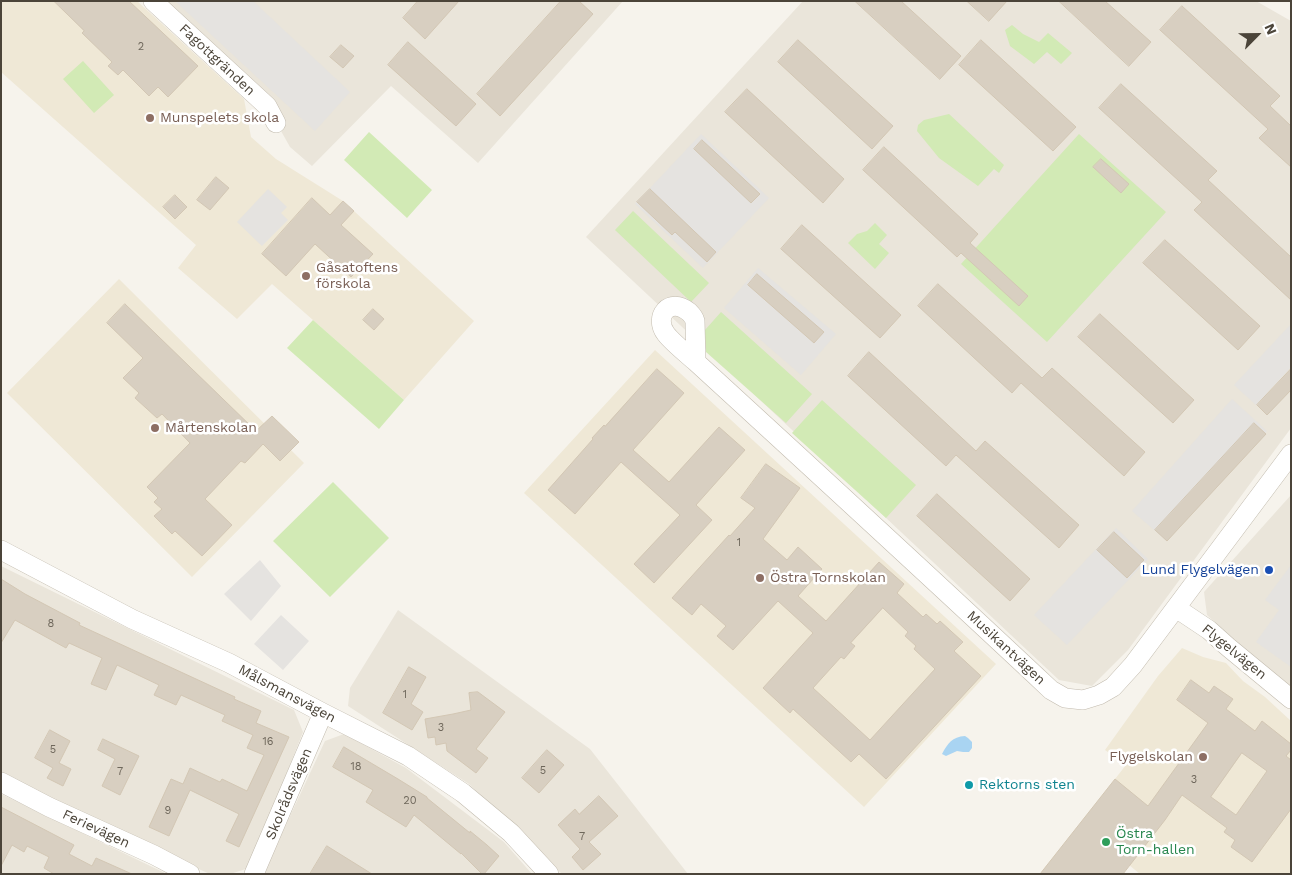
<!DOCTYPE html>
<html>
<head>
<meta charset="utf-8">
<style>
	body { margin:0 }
	#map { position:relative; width:1292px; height:875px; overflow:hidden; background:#f6f3ec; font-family:"Work Sans",sans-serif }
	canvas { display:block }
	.frame { position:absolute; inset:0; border:2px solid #4b4439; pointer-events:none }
	.north { position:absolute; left:1232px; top:10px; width:50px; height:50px; -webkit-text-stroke:4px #fff; paint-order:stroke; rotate:67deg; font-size:14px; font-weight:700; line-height:20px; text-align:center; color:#4b4439 }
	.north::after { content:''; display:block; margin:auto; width:18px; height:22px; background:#4b4439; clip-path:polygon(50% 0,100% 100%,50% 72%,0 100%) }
</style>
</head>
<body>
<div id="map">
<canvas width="1292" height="875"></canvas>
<div class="frame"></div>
<div class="north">N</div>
</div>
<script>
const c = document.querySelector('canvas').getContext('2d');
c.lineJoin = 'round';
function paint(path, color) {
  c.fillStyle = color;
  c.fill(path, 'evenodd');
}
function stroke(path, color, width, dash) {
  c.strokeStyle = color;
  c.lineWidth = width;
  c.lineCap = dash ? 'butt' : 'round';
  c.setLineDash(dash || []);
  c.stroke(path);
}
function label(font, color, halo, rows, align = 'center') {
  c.font = font + ' "Work Sans",sans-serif';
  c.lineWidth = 5;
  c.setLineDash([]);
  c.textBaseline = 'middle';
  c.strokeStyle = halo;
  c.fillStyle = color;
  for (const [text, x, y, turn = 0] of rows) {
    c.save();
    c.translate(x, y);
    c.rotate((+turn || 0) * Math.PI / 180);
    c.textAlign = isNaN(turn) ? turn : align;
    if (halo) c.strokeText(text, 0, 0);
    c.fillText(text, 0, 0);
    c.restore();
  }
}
const residential = new Path2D(`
	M153 1H623L478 163 391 86 312 166 290 147 267 106Z
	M803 1H1256L1291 21V428L1128 650 1092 686 1059 680 586 237Z
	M1291 495V692L1207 615 1204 592Z
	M1 566 294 710 303 732 249 868 230 874H210L1 782Z
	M398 610 590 749 688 874H562L469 784 348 706 350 688Z
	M344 734 406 768 504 842 532 874H263L325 741Z
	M1 794 167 874H1Z`);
const education = new Path2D(`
	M1 1H137L244 99 251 137 276 159 343 201 474 321 404 400 272 284 237 319 178 268 196 245 1 72Z
	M119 279 304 463 192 577 7 393Z
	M655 350 996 664 864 807 524 493Z
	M1182 648 1203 657 1226 663 1243 681 1265 697 1291 721V874H1140L1129 865 1040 874 1126 765 1105 750 1158 676Z`);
const green = new Path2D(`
	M1012 25 1023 34 1039 42 1048 33 1072 53 1061 64 1047 52 1034 64 1010 46 1005 30Z
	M83 61 114 95 94 113 63 79Z
	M949 114 1004 165 999 173 994 169 978 186 939 158 917 131 918 125 924 120Z
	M369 132 432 190 407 218 344 160Z
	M1079 134 1166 212 1047 342 961 264Z
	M633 211 709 283 691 302 615 230Z
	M875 223 887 235 879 244 889 253 875 269 848 243 857 234 867 231Z
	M721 312 812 394 786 423 706 352 705 330Z
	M313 320 404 400 379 429 287 348Z
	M822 400 916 485 886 518 792 433Z
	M333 482 389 538 330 597 273 541Z`);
const parking = new Path2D(`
	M175 1H253L350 92 315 131Z
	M701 134 769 198 703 268 635 204Z
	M268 189 287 207 281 213 288 220 262 246 237 222Z
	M758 268 836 334 801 375 724 308Z
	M1291 324V367L1256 405 1234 385Z
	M1232 399 1267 431 1167 541 1132 511Z
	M1116 528 1148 559 1067 645 1034 615Z
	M260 560 281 586 251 621 224 594Z
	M1291 565V667L1256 642 1279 610 1265 600Z
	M281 615 309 641 283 670 254 644Z`);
const water = new Path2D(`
	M965 736 968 738 972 742V748L969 752H963L957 751 946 756 942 754C948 743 952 737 965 736Z`);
const building = new Path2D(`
	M54 1H129L198 66 168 97 158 87 149 96 123 70 118 75 108 66 112 62 82 33 84 31Z
	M418 1H459L425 39 403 18Z
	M561 1H579L593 14 500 116 477 94Z
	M855 1H901L961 56 940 79Z
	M967 1H1007L989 21Z
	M1059 1H1105L1151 42 1129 66Z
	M1182 6 1280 96 1270 106 1291 126V167L1259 138 1268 129 1160 30Z
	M798 40 893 126 872 149 778 62Z
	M981 40 1076 127 1053 151 959 65Z
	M408 42 476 104 456 126 388 65Z
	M341 45 354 56 343 68 330 57Z
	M1121 84 1217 171 1208 180 1291 257V300L1194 210 1202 202 1099 108Z
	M747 89 844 179 823 203 725 112Z
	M702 140 760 194 751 203 694 149Z
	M884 147 978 234 970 243 1028 296 1019 306 961 253 957 257 863 170Z
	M1101 159 1129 184 1121 193 1093 167Z
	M216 177 229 188 210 210 197 200Z
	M650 189 716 252 707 262 675 232 672 235 637 202Z
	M175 195 187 207 175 219 163 207Z
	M312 198 330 215 343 201 354 211 341 225 373 254 351 277 315 244 286 276 262 254Z
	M802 225 901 315 880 338 781 249Z
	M1165 240 1260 326 1238 350 1143 263Z
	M757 274 824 332 814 343 748 285Z
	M938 284 1042 378 1052 368 1145 452 1124 476 1021 383 1012 393 918 306Z
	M125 304 256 431 272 416 299 442 280 461 263 444 245 463 241 461 205 499 232 525 202 556 175 531 172 534 154 516 162 509 154 502 158 498 147 487 190 443 162 414 157 418 135 398 139 393 123 378 143 358 107 323Z
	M373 309 384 319 374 330 363 320Z
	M1100 314 1194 400 1173 423 1078 337Z
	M869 352 976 451 985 441 1079 525 1059 548 956 455 946 466 848 376Z
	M657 369 684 393 633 450 669 482 719 427 745 450 696 505 712 520 654 583 634 564 680 515 621 462 575 514 548 490 593 439 592 438 604 425 605 426Z
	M1291 369V390L1267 415 1257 405Z
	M1254 423 1266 434 1167 541 1155 530Z
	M766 464 800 488 763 539 787 560 798 547 822 569 798 596 826 621 879 562 904 584 897 593 923 617 926 614 937 624 940 621 963 642 954 651 981 676 886 779 859 754 851 762 793 709 790 713 763 688 813 633 778 601 733 650 717 636 726 626 701 604 692 615 672 598 729 535 730 536 755 508 741 498ZM883 608 908 632 905 636 916 646 914 649 935 669 870 740 813 688 841 657 844 659 855 646 851 643Z
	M937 494 1030 579 1010 601 917 516Z
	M1114 532 1144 560 1127 578 1097 550Z
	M1 579 25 594 80 623 79 625 235 697 234 699 261 711 256 723 289 737 239 847 226 841 239 814 190 790 169 836 149 827 171 779 183 784 190 768 220 782 222 779 247 791 264 755 247 748 253 735 222 721 225 715 181 695 176 705 154 695 159 685 117 665 106 690 91 684 102 658 69 643 66 648 15 620 1 643Z
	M409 667 426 677 411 704 423 712 412 730 383 713Z
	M1191 680 1209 693 1214 686 1233 699 1226 709 1255 731 1262 721 1291 744V750L1286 756 1291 760V809L1252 862 1231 847 1235 840 1224 832 1227 828 1182 795 1165 820 1123 874H1040L1115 779 1148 806 1208 723 1177 700ZM1242 753 1267 771 1236 815 1211 797Z
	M478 692 505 712 476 749 488 758 476 773 447 751 446 743 436 745 435 737 428 738 425 719 453 714 471 710 469 693Z
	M50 730 70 741 59 763 71 769 63 786 47 778 53 768 35 758Z
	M103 739 139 756 120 795 102 786 115 759 98 750Z
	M344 747 398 779 427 797V798L470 833V831L487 845 499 856 484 874H482L461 853V854L414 815 406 827 366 802 373 790 333 767Z
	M547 750 564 765 539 793 522 778Z
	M599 796 618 816 589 842 601 854 583 870 572 857 580 849 558 825 575 809 579 814Z
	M1 807 74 845 69 854 92 866 96 858 132 874H54L44 868 49 857 27 846 24 852 12 845 1 866Z
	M327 846 372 874H310Z`);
const street = new Path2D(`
	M153 1 267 106 276 123
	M696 362 695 321C694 317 692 315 689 312 669 296 653 317 666 334 673 343 687 354 696 362 815 471 934 580 1051 690L1065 698 1083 700 1099 695 1113 687 1133 665 1291 454
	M1 550 132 619 229 663 323 713 408 756 463 793 511 833 549 874
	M1176 608 1209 630 1228 647 1291 699
	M1 782 49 807 154 855 190 874
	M254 874 323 713`);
const markers = [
	[150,118,5,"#8d6e63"],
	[306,276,5,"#8d6e63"],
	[155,428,5,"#8d6e63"],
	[1269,570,5,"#1a4fb4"],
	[760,578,5,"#8d6e63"],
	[1203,757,5,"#8d6e63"],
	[969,785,5,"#0f9aa8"],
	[1106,842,5,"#2e9e5b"]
];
const numberNames = [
	["2",141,47],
	["1",739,543],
	["8",51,624],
	["1",405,695],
	["3",441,728],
	["16",268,742],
	["5",53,750],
	["18",356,767],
	["5",543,771],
	["7",120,772],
	["3",1194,780],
	["20",410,801],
	["9",168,811],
	["7",582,837]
];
const streetNames = [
	["Fagottgränden",217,60,43],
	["Musikantvägen",1006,648,43],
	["Flygelvägen",1234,652,39],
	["Målsmansvägen",287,694,28],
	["Skolrådsvägen",289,794,-67],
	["Ferievägen",96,829,25]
];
const educationNames = [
	["Munspelets skola",160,118],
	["Gåsatoftens",316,268],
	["förskola",316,284],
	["Mårtenskolan",165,428],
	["Östra Tornskolan",770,578],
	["Flygelskolan",1193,757,"right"]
];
const transitNames = [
	["Lund Flygelvägen",1259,570]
];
const cultureNames = [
	["Rektorns sten",979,785]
];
const leisureNames = [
	["Östra",1116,834],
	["Torn-hallen",1116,850]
];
paint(residential, '#eae5da');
paint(education, '#efe8d6');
paint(green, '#d2eab5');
paint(parking, '#e5e3e0');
paint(water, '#a9d4f2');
paint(building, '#d8cfc1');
stroke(building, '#d3c7b4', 1);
stroke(street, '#c2bbae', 20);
stroke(street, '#fff', 19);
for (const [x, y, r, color] of markers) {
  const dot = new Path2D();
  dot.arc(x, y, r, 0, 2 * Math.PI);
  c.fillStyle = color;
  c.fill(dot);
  stroke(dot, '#fff', 2);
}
label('11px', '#6e675b', null, numberNames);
label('14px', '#4b4439', '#fff', streetNames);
label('14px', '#785e54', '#fff', educationNames, 'left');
label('14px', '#164399', '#fff', transitNames, 'right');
label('14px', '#0d838f', '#fff', cultureNames, 'left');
label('14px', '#27864d', '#fff', leisureNames, 'left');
</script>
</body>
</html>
